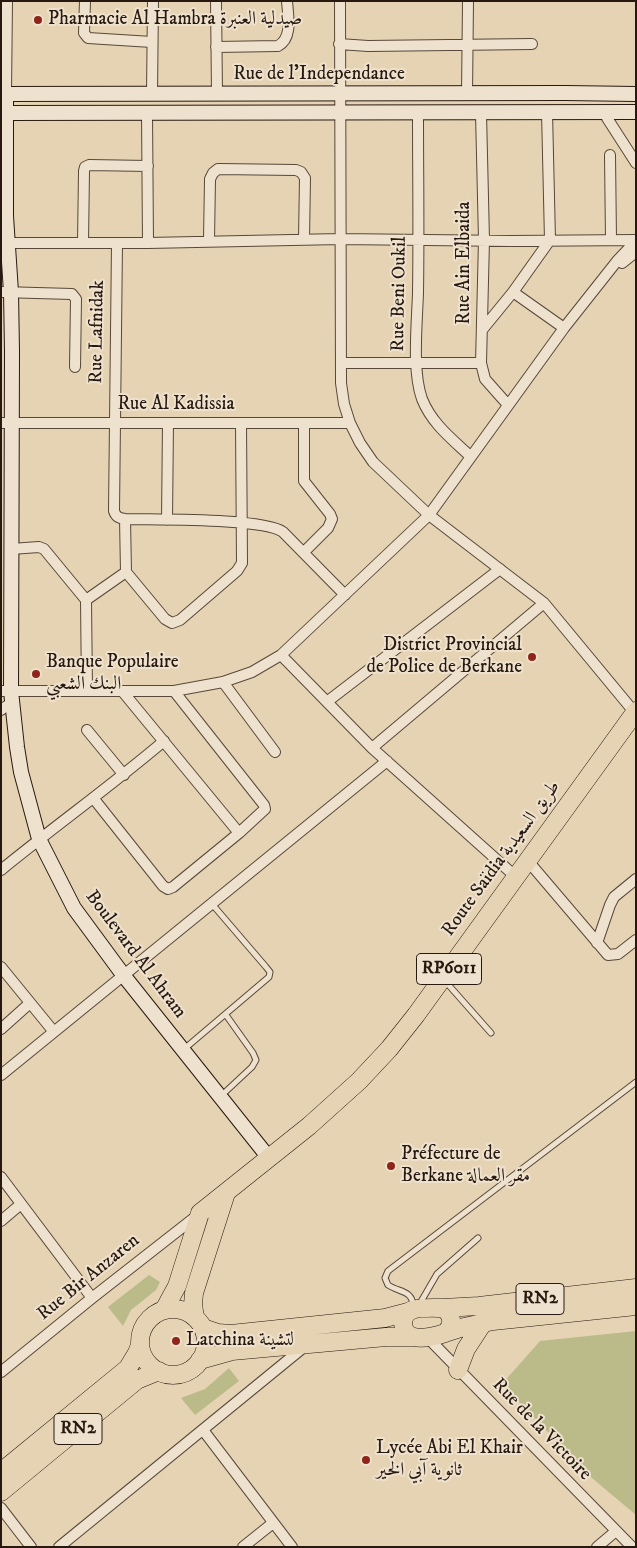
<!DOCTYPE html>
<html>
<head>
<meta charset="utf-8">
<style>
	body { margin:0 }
	#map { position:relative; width:637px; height:1548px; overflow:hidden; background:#e5d3b4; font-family:"IM FELL DW Pica",serif }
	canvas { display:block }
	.frame { position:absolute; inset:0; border:2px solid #281910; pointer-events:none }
</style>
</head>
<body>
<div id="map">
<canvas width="637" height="1548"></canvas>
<div class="frame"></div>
</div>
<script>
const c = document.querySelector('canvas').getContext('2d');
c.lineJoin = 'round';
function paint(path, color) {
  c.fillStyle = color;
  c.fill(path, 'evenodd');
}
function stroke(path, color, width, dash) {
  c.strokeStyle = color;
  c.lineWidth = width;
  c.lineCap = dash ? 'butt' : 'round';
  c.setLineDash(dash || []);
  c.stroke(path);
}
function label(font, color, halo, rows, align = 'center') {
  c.font = font + ' "IM FELL DW Pica",Amiri,serif';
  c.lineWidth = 4;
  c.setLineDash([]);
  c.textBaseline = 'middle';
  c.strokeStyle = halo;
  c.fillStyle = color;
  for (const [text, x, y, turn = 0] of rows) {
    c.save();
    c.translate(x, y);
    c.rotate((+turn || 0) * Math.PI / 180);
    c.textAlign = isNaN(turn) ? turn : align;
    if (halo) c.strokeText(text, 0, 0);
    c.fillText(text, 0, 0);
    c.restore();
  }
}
const green = new Path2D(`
	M149 1275 160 1282 156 1290 131 1310 123 1326 108 1307Z
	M636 1331V1515L592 1478 502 1384 540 1341Z
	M229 1368 239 1381 195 1415 181 1398 205 1389Z`);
const lane = new Path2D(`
	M445 981 491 1033
	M183 1050 269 977 270 972 266 967 212 904
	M222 1095 252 1067 256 1060 253 1053 226 1015
	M413 1305C412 1290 398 1292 388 1285L385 1278 388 1271 636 1082
	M419 1305 437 1274 478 1238`);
const street = new Path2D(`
	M85 1 84 33 88 38 152 42
	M216 1 217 94
	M340 1 341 383 344 404 350 423 360 443 373 462 429 515 544 603 635 713
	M339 44 368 46 532 44
	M216 47 278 46C293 38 288 16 287 1
	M6 93 7 1
	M152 94 153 1
	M467 94 468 1
	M605 112 607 118 636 163
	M147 113 148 243
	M418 113C418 173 419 233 418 293 417 323 412 372 422 399 432 424 452 439 471 457
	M481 113 484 240 481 363 485 379 508 405
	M610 155 611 240
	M209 240 210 179 213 173 218 169 296 170 301 172 305 178 304 239
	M8 243H148L340 239 511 241 636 240
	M83 243 84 171 85 167 89 165 148 166
	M117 243 114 511C116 517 119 518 125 519 154 520 264 518 283 532L345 595
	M622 263 636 252
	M1 292 72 294 76 299 75 367
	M513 292 564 328
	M482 330 513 292 550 240 547 112
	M341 363H481
	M1 423H350
	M304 423V481L330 514 332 519 328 528 304 552
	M125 519 126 572 165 619 172 623 180 620 237 571 242 563 241 423
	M167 520 168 423
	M11 549 39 547 44 549 86 600 87 691
	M86 600 126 572
	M281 655 372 748 516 877
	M223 682 275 752
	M1 691H174L223 682 252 672 281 655 429 515 564 328 617 261 636 241
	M123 692 239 833
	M328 701 500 569
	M1 710 11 703
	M87 730 124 775
	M372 748 544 603
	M94 799 163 886 168 889 173 887 239 833 265 809 264 805 174 691
	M528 861 608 955 618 954 636 940
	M1 870C55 826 111 786 164 741
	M597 943 610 905 614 897 636 879
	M1 967 54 1032
	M1 1029 30 1003
	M1 1075 387 761
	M1 1177 92 1298
	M1 1221 21 1204
	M426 1336 632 1547
	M1 1372 92 1298 198 1215
	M203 1430 292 1547
	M1 1508 31 1547
	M59 1547 304 1347
	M243 1547 273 1523
	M597 1547 616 1531`);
const secondary = new Path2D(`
	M6 93V216L11 292 12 351 11 691 17 747 21 772 39 839 74 908 124 976 269 1158
	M1 94 565 93 636 94
	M1 113 636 112`);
const highway = new Path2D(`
	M443 1308 479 1306 636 1288
	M443 1308C453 1315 454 1325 445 1333 437 1336 423 1339 414 1337 401 1335 399 1315 412 1310 420 1307 434 1308 443 1308Z
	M140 1342a33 33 0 1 1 66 0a33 33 0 1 1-66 0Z
	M164 1310 177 1286 200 1213 309 1126 359 1081 389 1049 416 1015 636 711
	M195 1317 193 1305 194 1293 226 1193
	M203 1328 218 1333 231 1334 385 1318 408 1312
	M445 1333 464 1327 493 1321 636 1306
	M200 1360 232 1351 386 1337H415
	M458 1370 466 1349 483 1323
	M1 1472 128 1368 137 1353 140 1345
	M1 1492 137 1380 159 1371`);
const markers = [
	[38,20,5,"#8f2418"],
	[532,657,5,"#8f2418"],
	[36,674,5,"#8f2418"],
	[391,1166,5,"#8f2418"],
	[176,1341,5,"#8f2418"],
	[366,1460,5,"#8f2418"]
];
const shields = [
	[449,969,65],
	[540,1299,48],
	[78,1429,48]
];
const shieldNames = [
	["RP6011",449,969],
	["RN2",540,1299],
	["RN2",78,1429]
];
const poiNames = [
	["Pharmacie Al Hambra صيدلية العنبرة",48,20],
	["District Provincial",522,646,"right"],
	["de Police de Berkane",522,668,"right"],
	["Banque Populaire",46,663],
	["البنك الشعبي",46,685],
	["Préfecture de",401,1155],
	["Berkane مقر العمالة",401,1177],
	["Latchina لتشينة",186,1341],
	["Lycée Abi El Khair",376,1449],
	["ثانوية آبي الخير",376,1471]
];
const streetNames = [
	["Rue de l'Independance",319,75],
	["Rue Ain Elbaida",465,263,-90],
	["Rue Beni Oukil",400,294,-89],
	["Rue Lafnidak",98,332,-89],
	["Rue Al Kadissia",176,405],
	["Route Saïdia طريق السعيدية",502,859,-54],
	["Boulevard Al Ahram",135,955,53],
	["Rue Bir Anzaren",89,1278,-39],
	["Rue de la Victoire",541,1430,46]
];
paint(green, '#babb89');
stroke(lane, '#574839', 7);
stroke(street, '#574839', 12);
stroke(secondary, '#281910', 16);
stroke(highway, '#281910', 19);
stroke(lane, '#eee2ce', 5);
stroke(street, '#eee2ce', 10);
stroke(secondary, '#eee2ce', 14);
stroke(highway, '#e5d3b4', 18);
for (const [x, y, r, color] of markers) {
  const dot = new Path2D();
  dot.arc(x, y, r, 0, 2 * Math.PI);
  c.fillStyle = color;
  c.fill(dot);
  stroke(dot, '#eee2ce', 2);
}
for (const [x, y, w] of shields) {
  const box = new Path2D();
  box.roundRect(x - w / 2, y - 15.5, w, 31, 4);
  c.fillStyle = '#eee2ce';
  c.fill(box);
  stroke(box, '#281910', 1);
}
label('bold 18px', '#281910', null, shieldNames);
label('19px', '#281910', '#eee2ce', poiNames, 'left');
label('19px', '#281910', '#eee2ce', streetNames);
</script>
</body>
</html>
